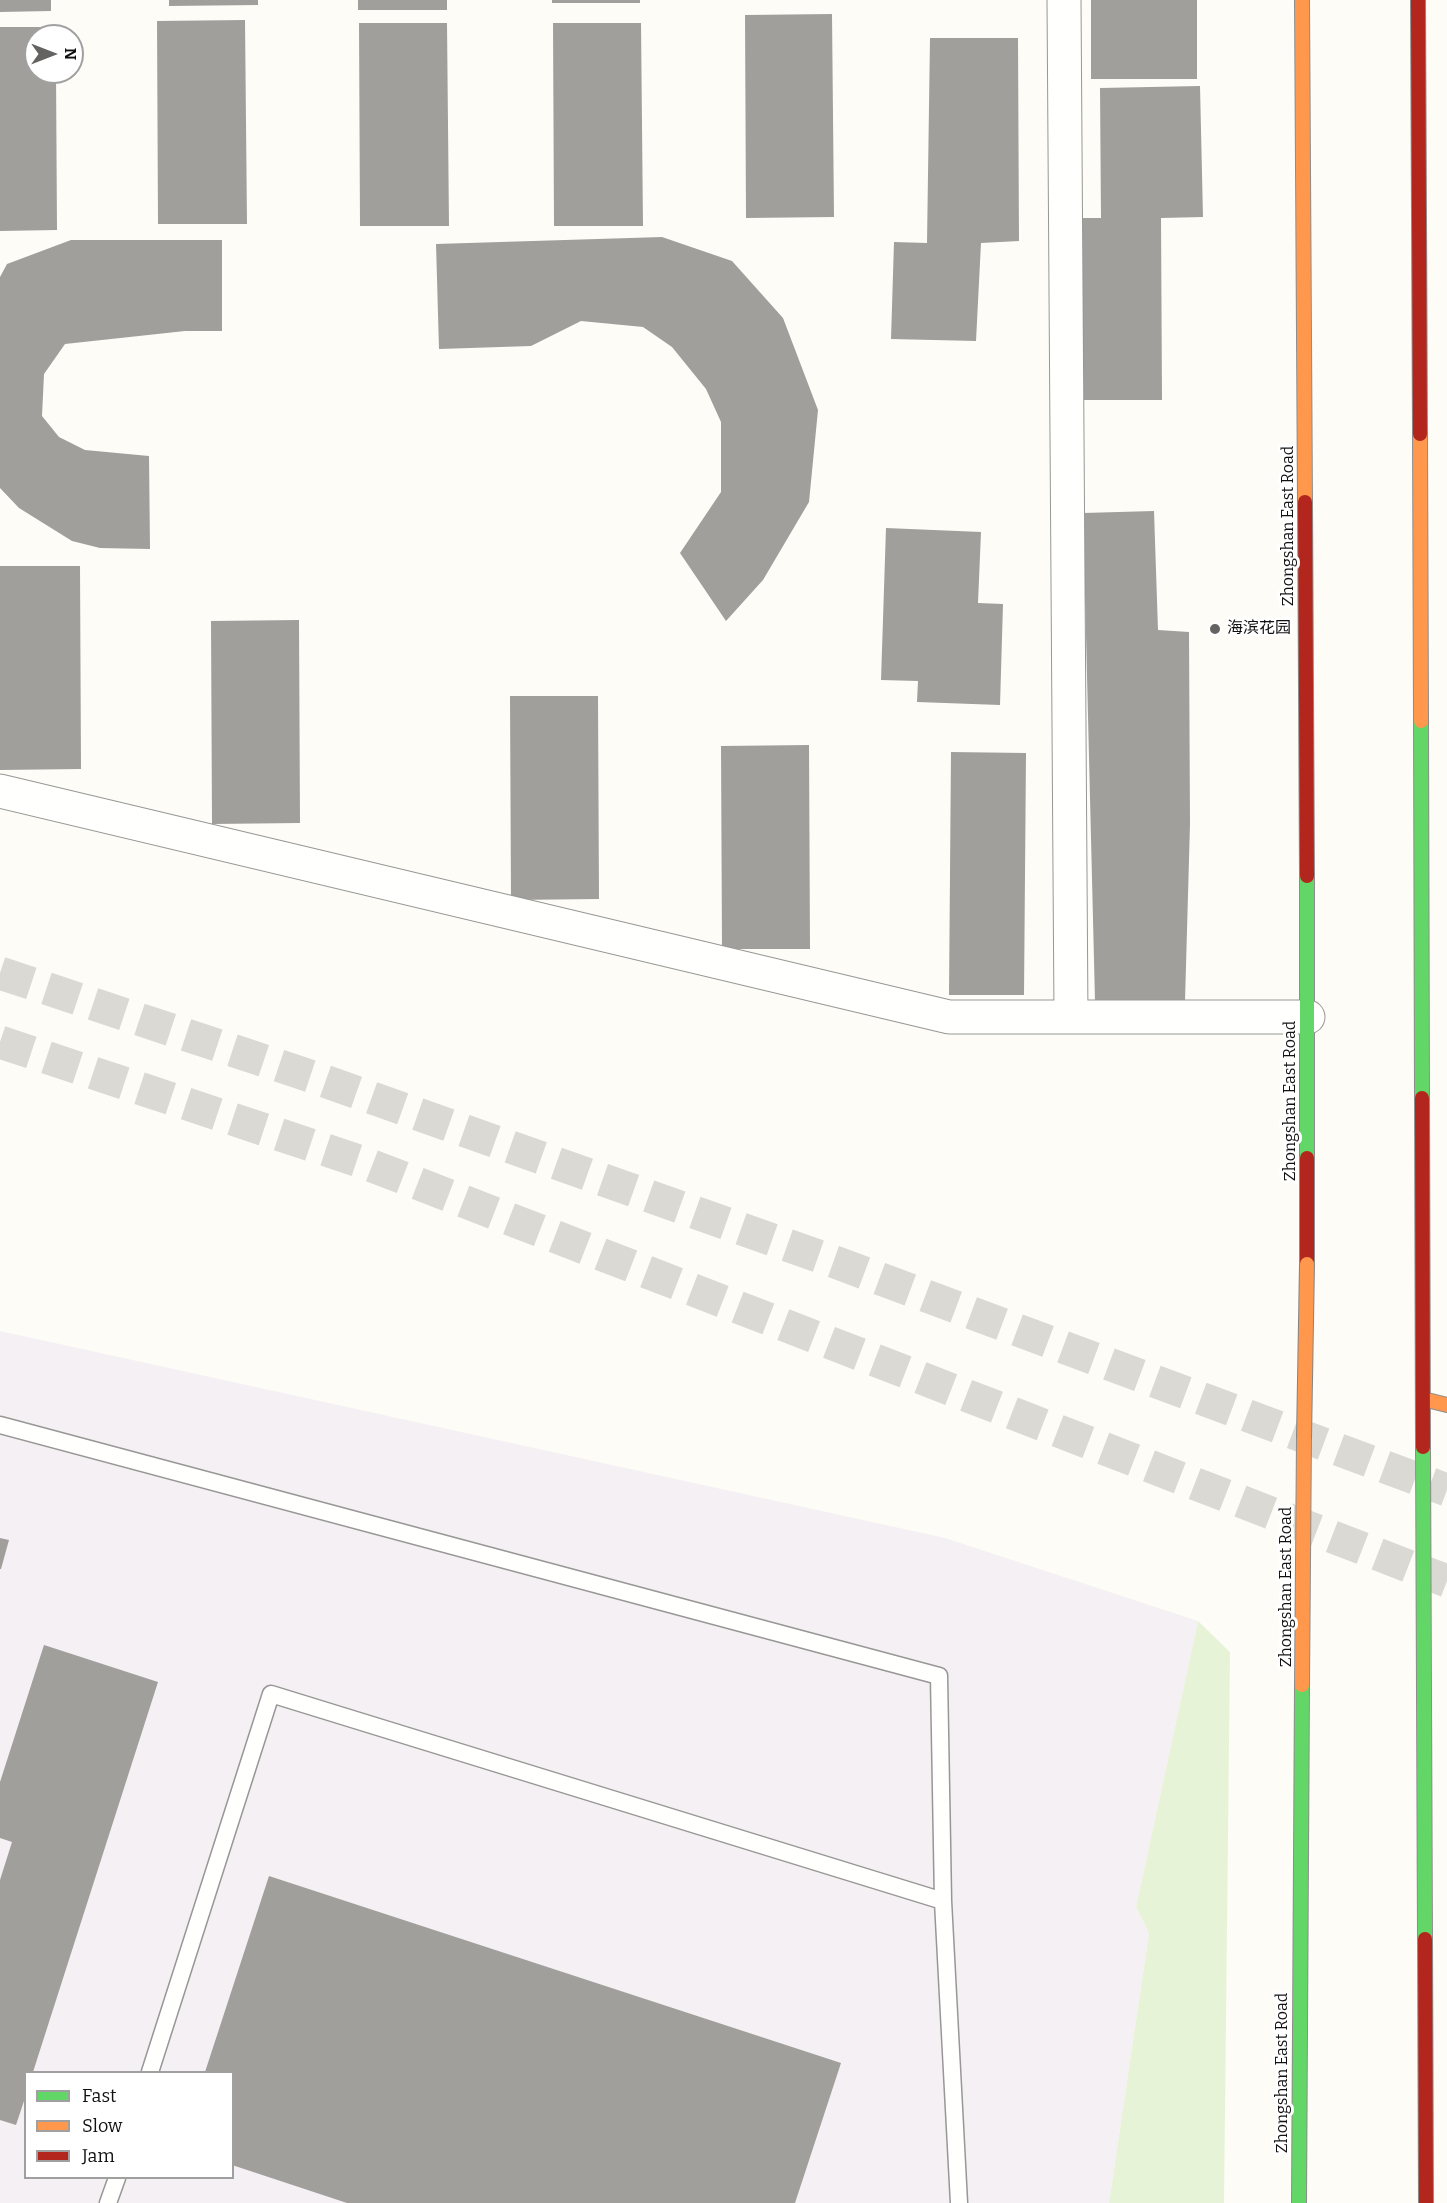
<!DOCTYPE html>
<html>
<head>
<meta charset="utf-8">
<style>
	body { margin:0 }
	#map { position:relative; width:1447px; height:2203px; overflow:hidden; background:#fdfcf7; font-family:Bitter,serif }
	canvas { display:block }
	.legend { position:absolute; left:24px; top:2071px; width:210px; height:108px; box-sizing:border-box; background:#fff; border:2px solid #a0a0a0; margin:0; padding:8px 10px; list-style:none; font-size:18px; color:#111 }
	.legend li { display:flex; align-items:center; gap:12px; height:30px }
	.legend b { width:30px; border:2px solid #a0a0a0 }
	.north { position:absolute; left:24px; top:24px; width:60px; height:60px; box-sizing:border-box; background:#fff; border:2px solid #a0a0a0; border-radius:50%; rotate:90deg; font-size:16px; font-weight:700; line-height:24px; text-align:center; color:#111 }
	.north::after { content:''; display:block; margin:auto; width:21px; height:27px; background:#646362; clip-path:polygon(50% 0,100% 100%,50% 72%,0 100%) }
</style>
</head>
<body>
<div id="map">
<canvas width="1447" height="2203"></canvas>
<ul class="legend">
<li><b style="height:8px;background:#63d668"></b>Fast</li>
<li><b style="height:8px;background:#ff974d"></b>Slow</li>
<li><b style="height:8px;background:#b3261e"></b>Jam</li>
</ul>
<div class="north">N</div>
</div>
<script>
const c = document.querySelector('canvas').getContext('2d');
c.lineJoin = 'round';
function paint(path, color) {
  c.fillStyle = color;
  c.fill(path, 'evenodd');
}
function stroke(path, color, width, dash) {
  c.strokeStyle = color;
  c.lineWidth = width;
  c.lineCap = dash ? 'butt' : 'round';
  c.setLineDash(dash || []);
  c.stroke(path);
}
function label(font, color, halo, rows, align = 'center') {
  c.font = font + ' Bitter,"Noto Sans SC",serif';
  c.lineWidth = 6;
  c.setLineDash([]);
  c.textBaseline = 'middle';
  c.strokeStyle = halo;
  c.fillStyle = color;
  for (const [text, x, y, turn = 0] of rows) {
    c.save();
    c.translate(x, y);
    c.rotate((+turn || 0) * Math.PI / 180);
    c.textAlign = isNaN(turn) ? turn : align;
    if (halo) c.strokeText(text, 0, 0);
    c.fillText(text, 0, 0);
    c.restore();
  }
}
const industrial = new Path2D(`
	M0 1331 945 1538 1198 1621 1136 1907 1149 1933 1109 2203H0ZM26 2072H232V2178H26Z`);
const green = new Path2D(`
	M1198 1621 1230 1652 1224 2203H1109L1149 1933 1136 1907Z`);
const building = new Path2D(`
	M0 0H51V11L0 12Z
	M169 0H258V5L169 6Z
	M358 0H447V10H358Z
	M552 0H640V3H552Z
	M1091 0H1197V79H1091Z
	M832 14 834 217 746 218 745 15Z
	M245 20 247 224H158L157 21Z
	M359 23H447L449 226H360Z
	M553 23H641L643 226H554Z
	M0 27H56V36H36V72H56L57 230 0 231Z
	M930 38H1018L1019 241 981 243 976 341 891 339 894 242 927 243Z
	M1200 86 1203 217 1161 218 1162 400H1082V218H1101L1100 88Z
	M662 237 732 261 783 318 818 410 809 502 763 580 726 621 680 553 721 492V422L706 389 672 347 643 327 581 321 531 346 439 349 436 244Z
	M71 240H222V331H185L65 344 44 374 42 416 59 437 85 450 149 456 150 549 100 548 72 541 19 508 0 488V277L7 264Z
	M1154 511 1158 630 1189 632 1190 824 1185 1001H1095L1083 513Z
	M886 528 981 532 978 603 1003 604 1000 705 917 702 918 681 881 680Z
	M0 566H80L81 769 0 770Z
	M299 620 300 823 212 824 211 621Z
	M510 696H598L599 899 511 900Z
	M809 745 810 949H722L721 746Z
	M951 752 1026 753 1024 995H949Z
	M0 1538 9 1540 1 1569H0Z
	M44 1645 158 1682 33 2072H26V2095L16 2125 0 2120V1880L12 1842 0 1838V1782Z
	M269 1876 841 2063 795 2203H347L232 2165V2072H205Z`);
const highwayTunnel = new Path2D(`
	M0 973 316 1078 835 1262 1447 1490
	M0 1042 362 1162 1447 1581`);
const lane = new Path2D(`
	M0 1425 939 1676 943 1901
	M150 2072 271 1694 943 1901 959 2203
	M108 2203 117 2178`);
const street = new Path2D(`
	M1064 0 1071 1017
	M0 791 949 1017H1308`);
const fast = new Path2D(`
	M1421 721 1422 1098
	M1307 876V1158
	M1423 1447 1425 1939
	M1299 2203 1302 1685`);
const slow = new Path2D(`
	M1302 0 1305 502
	M1420 434 1421 721
	M1423 1399 1447 1405
	M1302 1685 1304 1438`);
const jam = new Path2D(`
	M1418 0 1420 434
	M1305 502 1307 876
	M1422 1098 1423 1447
	M1307 1264V1158
	M1425 1939 1426 2203`);
const slowBridge = new Path2D(`
	M1304 1438 1307 1264`);
const markers = [
	[1215,629,6,"#646362"]
];
const streetNames = [
	["Zhongshan East Road",1289,526,-90],
	["Zhongshan East Road",1291,1101,-90],
	["Zhongshan East Road",1287,1587,-90],
	["Zhongshan East Road",1283,2073,-90]
];
const poiNames = [
	["海滨花园",1227,629]
];
paint(industrial, '#f5f0f3');
paint(green, '#e7f3d7');
paint(building, '#a19f9c');
stroke(highwayTunnel, '#dad9d4', 33, [33, 16]);
stroke(lane, '#979795', 19);
stroke(street, '#979795', 35);
stroke(fast, '#8e8d8b', 16);
stroke(slow, '#8e8d8b', 16);
stroke(jam, '#8e8d8b', 16);
stroke(lane, '#fffffe', 16);
stroke(street, '#fffffe', 33);
stroke(fast, '#63d668', 14);
stroke(slow, '#ff974d', 14);
stroke(jam, '#b3261e', 14);
stroke(slowBridge, '#858482', 16, []);
stroke(slowBridge, '#ff974d', 14);
for (const [x, y, r, color] of markers) {
  const dot = new Path2D();
  dot.arc(x, y, r, 0, 2 * Math.PI);
  c.fillStyle = color;
  c.fill(dot);
  stroke(dot, '#fff', 2);
}
label('16px', '#111', '#fff', streetNames);
label('16px', '#111', '#fff', poiNames, 'left');
</script>
</body>
</html>
